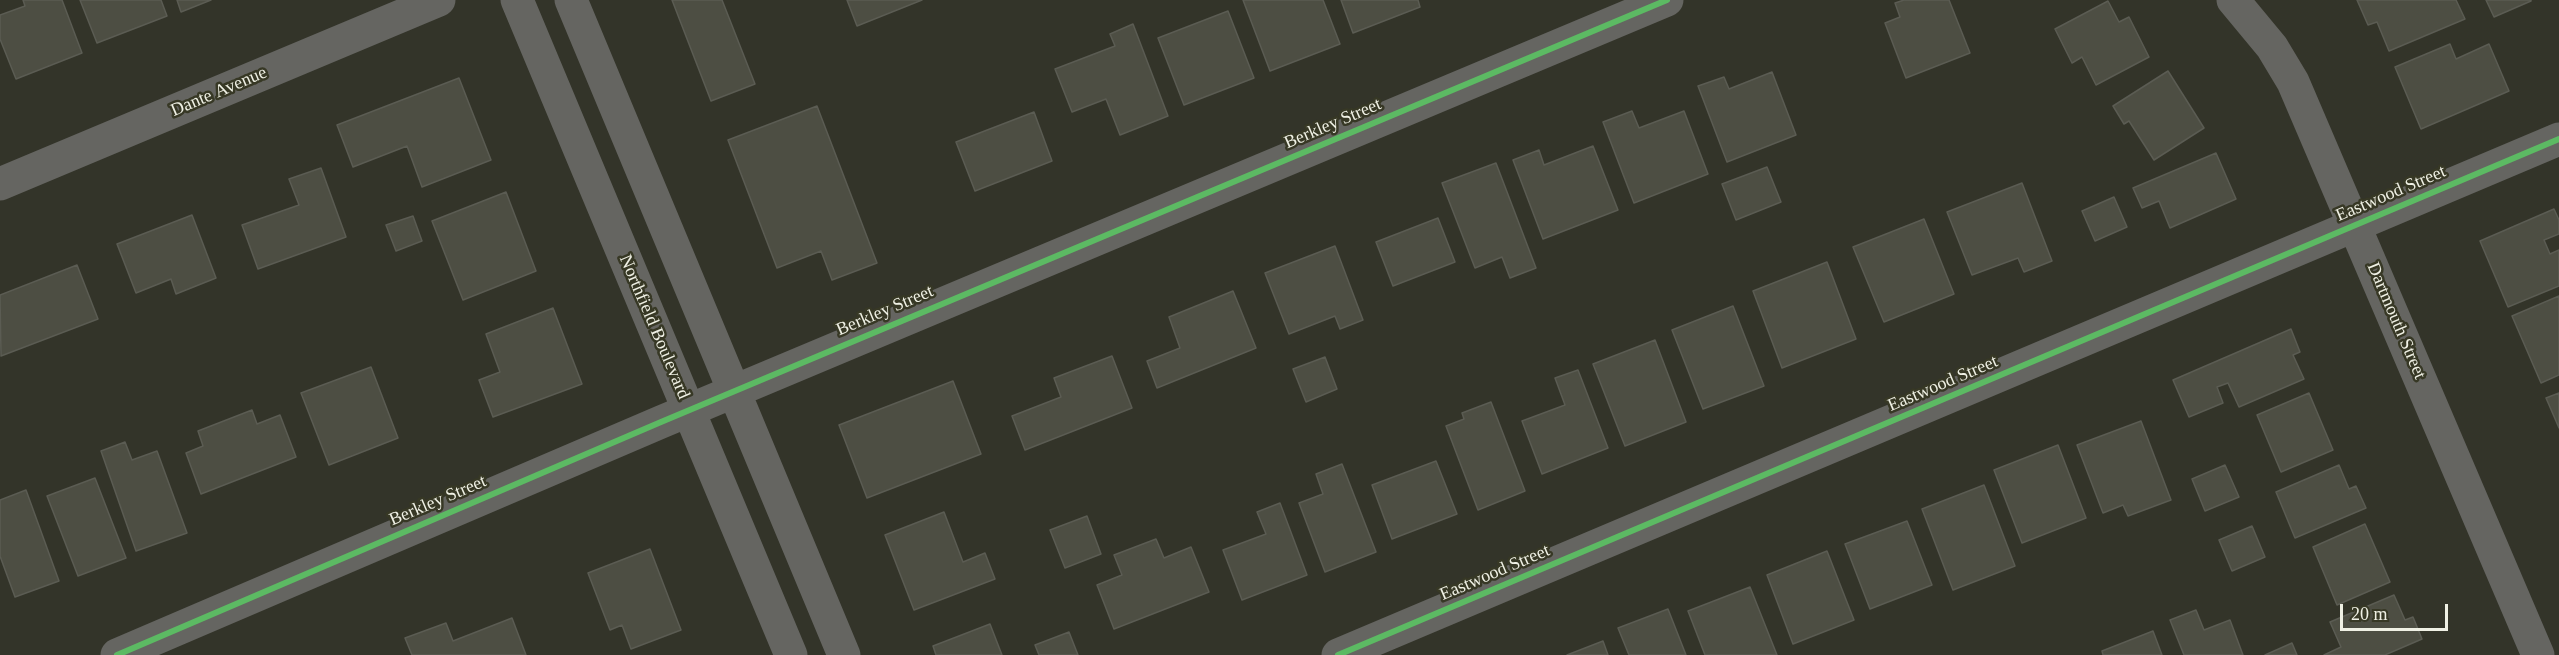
<!DOCTYPE html>
<html>
<head>
<meta charset="utf-8">
<style>
	body { margin:0 }
	#map { position:relative; width:2559px; height:655px; overflow:hidden; background:#333429; font-family:Georgia,serif }
	canvas { display:block }
	.scale { position:absolute; left:2340px; top:604px; width:108px; height:27px; box-sizing:border-box; border:3px solid #eff0e4; border-top:0; padding-left:8px; font-size:18px; line-height:21px; white-space:nowrap; color:#eff0e4; -webkit-text-stroke:4px #373825; paint-order:stroke }
</style>
</head>
<body>
<div id="map">
<canvas width="2559" height="655"></canvas>
<div class="scale">20 m</div>
</div>
<script>
const c = document.querySelector('canvas').getContext('2d');
c.lineJoin = 'round';
function paint(path, color) {
  c.fillStyle = color;
  c.fill(path, 'evenodd');
}
function stroke(path, color, width, dash) {
  c.strokeStyle = color;
  c.lineWidth = width;
  c.lineCap = dash ? 'butt' : 'round';
  c.setLineDash(dash || []);
  c.stroke(path);
}
function label(font, color, halo, rows, align = 'center') {
  c.font = font + ' Georgia,serif';
  c.lineWidth = 5;
  c.setLineDash([]);
  c.textBaseline = 'middle';
  c.strokeStyle = halo;
  c.fillStyle = color;
  for (const [text, x, y, turn = 0] of rows) {
    c.save();
    c.translate(x, y);
    c.rotate((+turn || 0) * Math.PI / 180);
    c.textAlign = isNaN(turn) ? turn : align;
    if (halo) c.strokeText(text, 0, 0);
    c.fillText(text, 0, 0);
    c.restore();
  }
}
const building = new Path2D(`
	M23 0H62L82 53 16 79 0 39V15L25 6Z
	M80 0H161L167 16 97 43Z
	M177 0H211L181 12Z
	M672 0H722L755 84 711 101Z
	M847 0H922L857 26Z
	M1243 0H1323L1340 44 1270 71Z
	M1341 0H1418L1420 7 1353 33Z
	M1904 0H1949L1970 53 1906 78 1885 23 1900 17 1895 3Z
	M2357 0H2456L2465 19 2389 51 2377 22 2368 25Z
	M2486 0H2531V1L2494 17Z
	M2108 1 2119 22 2129 17 2149 57 2096 85 2082 57 2072 63 2055 29Z
	M1228 11 1254 78 1184 105 1158 38Z
	M1133 24 1168 116 1120 135 1106 99 1072 112 1055 69 1115 46 1110 34Z
	M2450 44 2456 59 2489 44 2509 91 2421 129 2395 67Z
	M2168 71 2204 128 2154 160 2129 121 2124 124 2113 106Z
	M1772 72 1796 135 1727 162 1698 86 1724 77 1729 89Z
	M459 78 491 160 422 187 407 146 353 167 337 125Z
	M817 106 877 263 832 280 821 251 777 268 728 140Z
	M1632 111 1639 128 1684 111 1708 174 1634 203 1603 122Z
	M1034 112 1052 161 975 191 956 142Z
	M1593 146 1618 210 1543 239 1513 160 1539 150 1544 165Z
	M2216 153 2236 199 2170 228 2159 201 2142 208 2133 188Z
	M1496 163 1536 268 1510 278 1502 257 1475 268 1442 183Z
	M1767 167 1781 202 1736 220 1722 184Z
	M321 168 346 237 258 269 242 225 299 205 289 179Z
	M2022 183 2052 261 2024 272 2018 258 1972 275 1947 212Z
	M506 192 536 271 463 300 432 221Z
	M2114 197 2127 227 2095 241 2082 211Z
	M2554 209 2559 220V234L2544 240 2550 254 2559 250V286L2508 307 2480 241Z
	M192 215 216 278 176 294 171 279 136 293 117 244Z
	M413 216 422 241 396 251 386 225Z
	M1438 218 1455 262 1393 286 1376 242Z
	M1924 219 1954 294 1884 322 1853 247Z
	M1335 246 1363 320 1340 329 1335 316 1289 334 1265 273Z
	M1827 262 1856 339 1782 368 1753 291Z
	M77 265 98 319 1 356 0 295Z
	M1233 291 1256 348 1157 388 1147 361 1180 348 1169 317Z
	M2559 296V375L2541 383 2512 316Z
	M1733 306 1764 386 1703 409 1672 330Z
	M553 308 582 384 493 417 479 380 500 372 486 334Z
	M2291 329 2300 352 2293 355 2304 379 2239 407 2228 383 2217 387 2223 403 2189 417 2173 380Z
	M1655 340 1686 422 1625 446 1593 364Z
	M1112 356 1132 408 1025 450 1012 416 1061 397 1054 378Z
	M1325 357 1337 389 1306 402 1293 369Z
	M371 367 398 438 329 465 301 393Z
	M1578 370 1608 448 1542 474 1522 421 1565 405 1555 378Z
	M953 381 981 454 867 498 839 425Z
	M2309 393 2333 450 2281 472 2257 415Z
	M2559 393V428L2546 398Z
	M1491 402 1525 491 1478 510 1446 426 1464 419 1462 413Z
	M252 410 257 424 280 415 296 457 201 494 186 453 203 446 198 431Z
	M2141 421 2171 500 2128 516 2123 505 2103 513 2077 445Z
	M125 442 132 460 157 451 187 533 136 551 101 451Z
	M2058 445 2086 518 2022 543 1994 470Z
	M1436 461 1457 514 1392 539 1372 485Z
	M1342 464 1376 552 1325 572 1299 503 1323 494 1316 474Z
	M2225 465 2239 497 2205 511 2192 479Z
	M2339 465 2349 489 2356 486 2366 508 2295 538 2276 492Z
	M95 478 126 558 78 576 47 496Z
	M1984 485 2015 566 1953 590 1922 509Z
	M26 490 59 581 15 597 0 556V500Z
	M1280 503 1307 575 1242 600 1223 550 1266 534 1257 512Z
	M944 512 963 562 985 553 995 579 914 610 885 535Z
	M1087 516 1101 554 1065 568 1050 530Z
	M1907 521 1932 585 1870 609 1845 544Z
	M2365 524 2390 582 2337 605 2313 547Z
	M2252 526 2265 557 2232 571 2219 540Z
	M1156 539 1164 558 1191 547 1209 592 1114 629 1097 585 1122 575 1114 555Z
	M650 549 681 630 631 649 622 625 610 630 588 573Z
	M1827 551 1854 620 1793 644 1767 575Z
	M1750 587 1777 655H1705L1688 611Z
	M2394 595 2405 620 2413 617 2422 639 2385 655H2324L2341 647 2330 622Z
	M1668 609 1686 655H1629L1618 628Z
	M2196 610 2204 630 2230 620 2243 655H2184L2170 620Z
	M512 618 526 655H412L405 638 446 623 453 641Z
	M990 624 1002 655H936L933 646Z
	M2153 631 2162 655H2103L2102 651Z
	M1069 632 1078 655H1039L1035 645Z
	M1603 641 1608 655H1567Z
	M2292 643 2297 655H2265Z`);
const minor = new Path2D(`
	M517 0 791 655
	M571 0 844 655
	M2233 0 2272 47 2293 82 2538 655
	M0 184 439 0
	M117 655 661 422 1667 0
	M1338 655 2559 139`);
const cycleway = new Path2D(`
	M117 655 661 422 1667 0
	M1338 655 2559 139`);
const streetNames = [
	["Dante Avenue",219,92,-23],
	["Berkley Street",1333,124,-23],
	["Eastwood Street",2391,194,-23],
	["Berkley Street",885,311,-23],
	["Dartmouth Street",2396,321,67],
	["Northfield Boulevard",654,327,67],
	["Eastwood Street",1943,384,-23],
	["Berkley Street",438,501,-23],
	["Eastwood Street",1495,573,-23]
];
paint(building, '#4d4e43');
stroke(building, '#5b5c53', 1.5);
stroke(minor, '#656561', 33);
stroke(cycleway, '#5cba63', 6);
label('18px', '#eff0e4', '#373825', streetNames);
</script>
</body>
</html>
